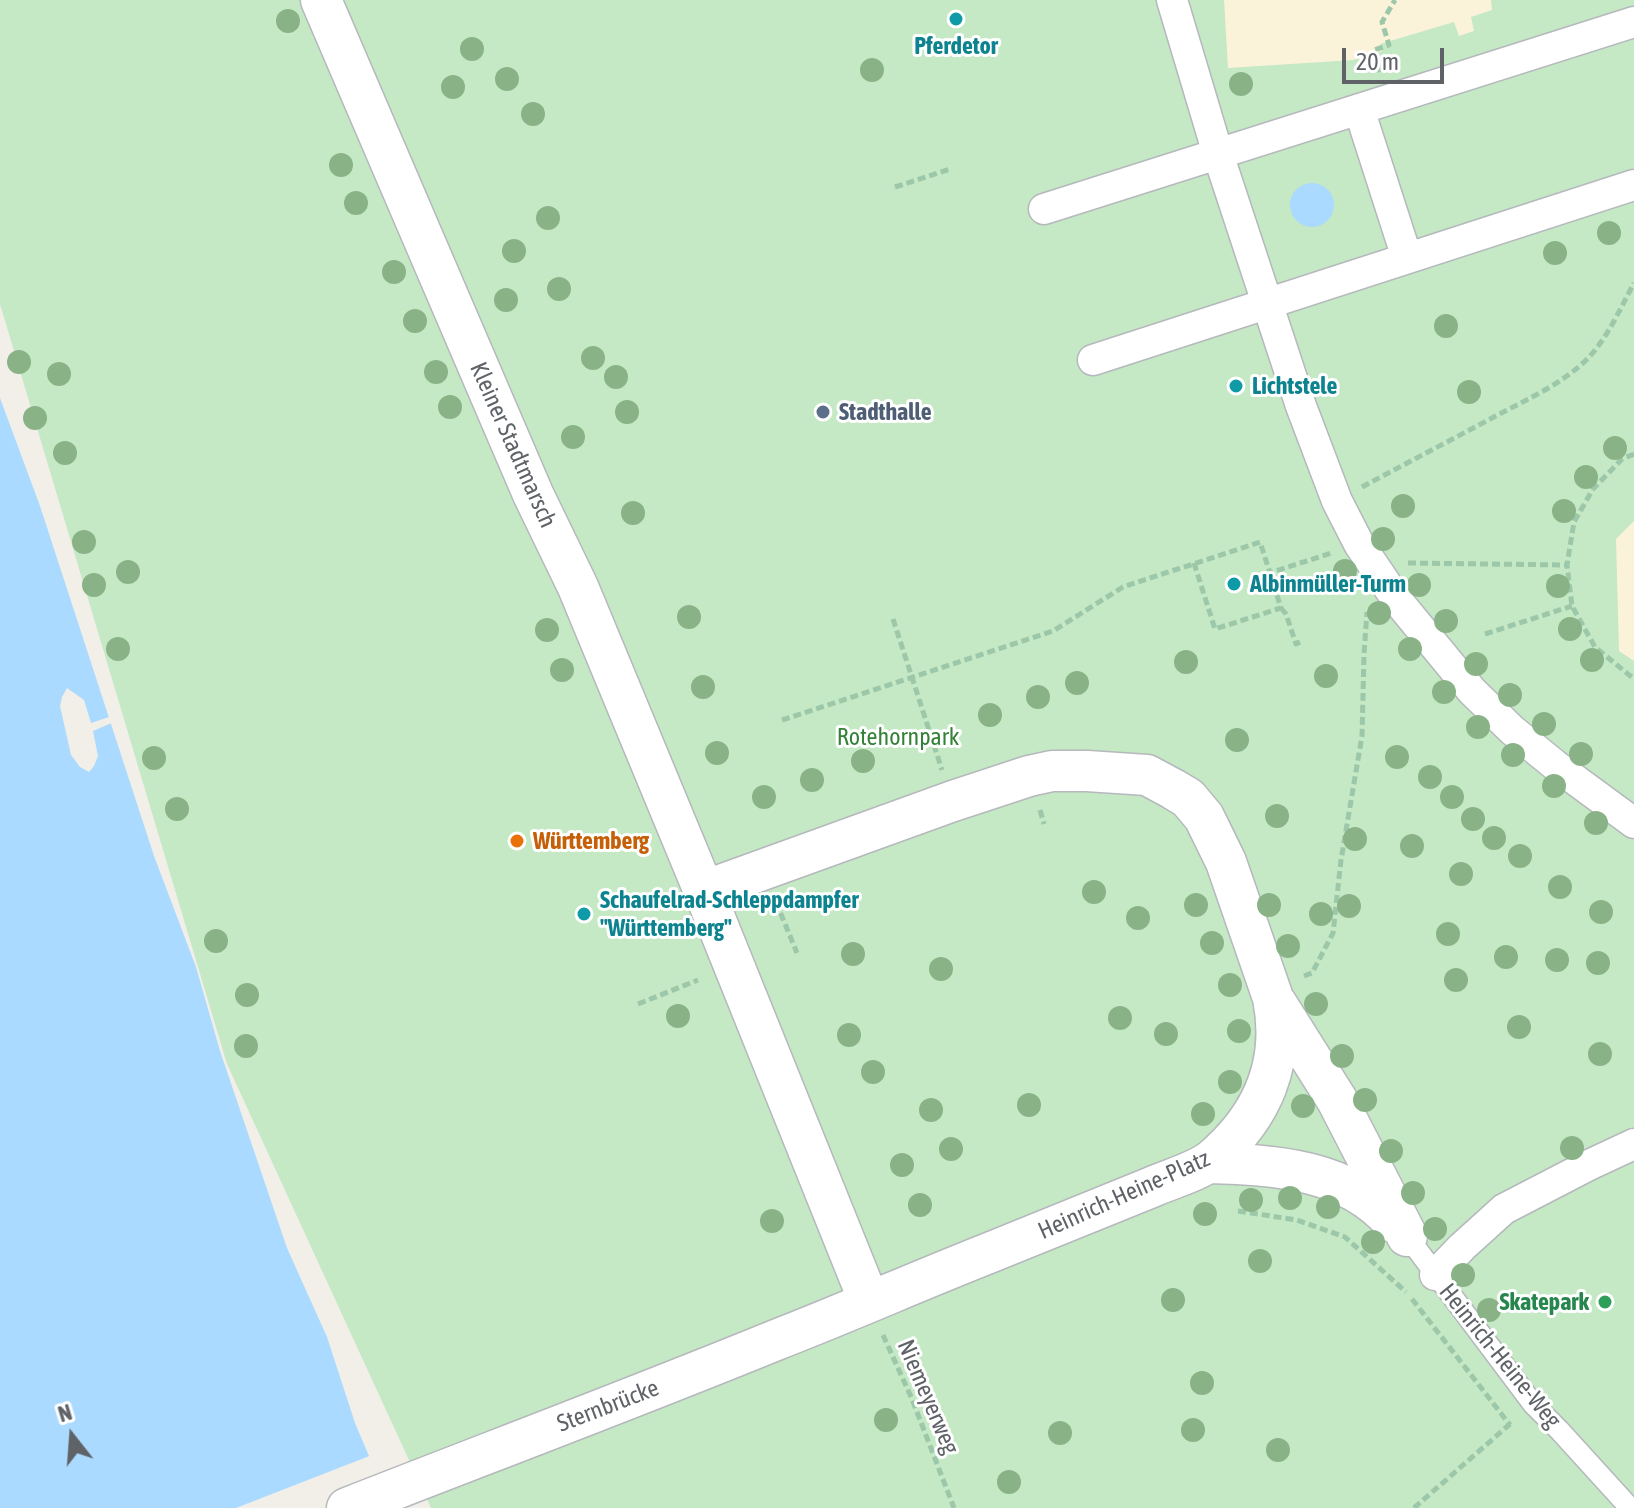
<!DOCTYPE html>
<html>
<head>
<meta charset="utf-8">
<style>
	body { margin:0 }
	#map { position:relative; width:1634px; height:1508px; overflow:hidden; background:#f1efe8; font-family:"Asap Condensed",sans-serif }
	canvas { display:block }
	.north { position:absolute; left:32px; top:1396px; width:80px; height:80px; -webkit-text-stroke:6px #fff; paint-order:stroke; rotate:343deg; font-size:22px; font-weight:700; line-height:32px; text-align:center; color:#5f6368 }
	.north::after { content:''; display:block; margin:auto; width:28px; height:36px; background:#5f6368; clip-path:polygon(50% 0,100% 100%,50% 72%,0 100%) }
	.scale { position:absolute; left:1342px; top:48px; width:102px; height:36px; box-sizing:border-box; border:4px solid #5f6368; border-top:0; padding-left:10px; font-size:24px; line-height:28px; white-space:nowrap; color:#5f6368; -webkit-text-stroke:6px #fff; paint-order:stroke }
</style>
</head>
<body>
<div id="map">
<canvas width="1634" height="1508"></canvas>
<div class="north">N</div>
<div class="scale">20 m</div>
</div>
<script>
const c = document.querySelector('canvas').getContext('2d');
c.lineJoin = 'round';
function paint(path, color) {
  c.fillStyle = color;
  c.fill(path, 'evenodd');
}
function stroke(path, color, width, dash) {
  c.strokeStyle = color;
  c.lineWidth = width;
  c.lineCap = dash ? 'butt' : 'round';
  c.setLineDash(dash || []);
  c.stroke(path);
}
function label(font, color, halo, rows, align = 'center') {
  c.font = font + ' "Asap Condensed",sans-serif';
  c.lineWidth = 6;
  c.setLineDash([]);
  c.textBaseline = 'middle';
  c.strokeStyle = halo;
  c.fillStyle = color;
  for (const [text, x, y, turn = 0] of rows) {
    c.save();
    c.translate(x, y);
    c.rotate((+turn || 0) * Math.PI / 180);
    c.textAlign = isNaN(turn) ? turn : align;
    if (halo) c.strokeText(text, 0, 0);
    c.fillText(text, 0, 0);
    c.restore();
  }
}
const green = new Path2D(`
	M0 0H1634V1508H431L227 1064 0 304Z`);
const sand = new Path2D(`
	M1224 0H1491L1492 10 1471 17 1474 31 1459 36 1454 22 1380 44 1382 51 1353 60 1228 68Z
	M1634 521V661L1619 651 1616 539Z`);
const water = new Path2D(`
	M1290 205a22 22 0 1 1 44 0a22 22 0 1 1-44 0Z
	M0 398 40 506 154 856 196 967 220 1051 287 1248 327 1337 355 1423 391 1508H0Z`);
const pier = new Path2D(`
	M67 688 84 700 91 723 112 716 114 722 93 731 98 756 94 766 89 772 80 767 71 755 60 706 62 697Z
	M372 1455 395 1508H236Z`);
const path = new Path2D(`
	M1380 72 1374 50 1389 45 1382 22 1395 0
	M895 187 950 169
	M1634 454 1622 459 1593 489 1574 522 1567 565 1572 606 1595 647 1634 679
	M1362 487C1405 464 1449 441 1492 418 1525 400 1564 384 1590 356 1609 335 1621 307 1634 283
	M1194 563 1215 629 1281 608 1270 573 1256 578
	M1408 563 1567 565
	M1281 608 1286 614 1296 644 1300 642
	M893 619 942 770
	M1485 634 1572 606
	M782 720 1053 631 1123 587 1260 542 1270 573 1331 553
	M1040 810 1044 824
	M776 902 797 953
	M1304 976 1312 973 1333 933 1341 860 1362 736 1364 654 1367 612
	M638 1004 698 980
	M1238 1211 1297 1220 1345 1237 1406 1292
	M1412 1299 1510 1425
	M883 1335 912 1399 954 1508
	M1414 1508 1510 1424`);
const service = new Path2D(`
	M1407 1236 1533 1404 1560 1431 1630 1508`);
const pedestrian = new Path2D(`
	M1172 0 1218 154 1301 406 1337 501 1359 544 1397 600 1472 691 1512 730 1555 765 1634 823
	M1359 109 1407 258
	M1044 209 1634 22
	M1093 360 1634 185
	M1435 1275 1462 1247 1504 1209 1589 1165 1634 1144`);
const minor = new Path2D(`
	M321 0 533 494 578 587 704 891 869 1301
	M1276 1003 1337 1100 1407 1236
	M1209 1163C1275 1165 1347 1169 1393 1222
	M347 1508C490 1452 634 1398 776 1340 848 1312 918 1281 989 1253 1044 1231 1098 1209 1152 1187 1170 1179 1199 1171 1213 1159 1262 1117 1286 1063 1273 998L1226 862 1204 817 1188 798 1173 789 1147 775 1087 771H1052L1029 776 953 801 704 891`);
const trees = [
	[288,21],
	[472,49],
	[872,70],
	[507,79],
	[1241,84],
	[453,87],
	[533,114],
	[341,165],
	[356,203],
	[548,218],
	[1609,233],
	[514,251],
	[1555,253],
	[394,272],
	[559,289],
	[506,300],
	[415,321],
	[1446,326],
	[593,358],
	[19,362],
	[436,372],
	[59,374],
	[616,377],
	[1469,392],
	[450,407],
	[627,412],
	[35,418],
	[573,437],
	[1615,448],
	[65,453],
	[1586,477],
	[1403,506],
	[1564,511],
	[633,513],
	[1383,539],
	[84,542],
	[1345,571],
	[128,572],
	[94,585],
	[1419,585],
	[1558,586],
	[1379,613],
	[689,617],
	[1446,621],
	[1570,629],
	[547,630],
	[118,649],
	[1410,649],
	[1592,660],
	[1186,662],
	[1476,664],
	[562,670],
	[1326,676],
	[1077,683],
	[703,687],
	[1444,692],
	[1510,695],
	[1038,697],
	[990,715],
	[1544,724],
	[1478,727],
	[1237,740],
	[717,753],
	[1581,754],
	[1513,755],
	[1397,757],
	[154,758],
	[863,761],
	[1430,777],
	[812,780],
	[1554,786],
	[764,797],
	[1452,797],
	[177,809],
	[1277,816],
	[1473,819],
	[1596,823],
	[1494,838],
	[1355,839],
	[1412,846],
	[1520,856],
	[1461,874],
	[1560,887],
	[1094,892],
	[1196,905],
	[1269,905],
	[1349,906],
	[1601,912],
	[1321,914],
	[1138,918],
	[1448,934],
	[216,941],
	[1212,943],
	[1288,946],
	[853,954],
	[1506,957],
	[1557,960],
	[1598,963],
	[941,969],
	[1456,980],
	[1230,985],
	[247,995],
	[1316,1004],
	[678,1016],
	[1120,1018],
	[1519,1027],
	[1239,1031],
	[1166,1034],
	[849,1035],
	[246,1046],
	[1600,1054],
	[1342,1056],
	[873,1072],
	[1230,1082],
	[1365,1100],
	[1029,1105],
	[1303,1106],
	[931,1110],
	[1203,1114],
	[1572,1148],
	[951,1149],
	[1391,1151],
	[902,1165],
	[1413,1193],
	[1290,1198],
	[1251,1200],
	[920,1205],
	[1328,1207],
	[1205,1214],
	[772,1221],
	[1435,1229],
	[1373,1242],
	[1260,1261],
	[1463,1275],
	[1173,1300],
	[1489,1310],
	[1202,1383],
	[886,1420],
	[1193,1430],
	[1060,1433],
	[1278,1450],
	[1009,1482]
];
const markers = [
	[956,19,8,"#0f9aa8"],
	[1236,386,8,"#0f9aa8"],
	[823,412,8,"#5c6f8a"],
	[1234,584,8,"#0f9aa8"],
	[517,841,8,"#e8710a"],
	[584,914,8,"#0f9aa8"],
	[1605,1302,8,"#2e9e5b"]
];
const cultureNames = [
	["Pferdetor",956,46,"center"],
	["Lichtstele",1252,386],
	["Albinmüller-Turm",1250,584],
	["Schaufelrad-Schleppdampfer",600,900],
	["\"Württemberg\"",600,928]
];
const serviceNames = [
	["Stadthalle",839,412]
];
const streetNames = [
	["Kleiner Stadtmarsch",513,445,66],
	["Heinrich-Heine-Platz",1124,1195,-24],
	["Heinrich-Heine-Weg",1500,1356,51],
	["Niemeyerweg",928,1397,67],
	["Sternbrücke",608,1406,-21]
];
const parkNames = [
	["Rotehornpark",898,737]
];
const foodNames = [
	["Württemberg",533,841]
];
const leisureNames = [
	["Skatepark",1589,1302]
];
paint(green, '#c5e8c5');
paint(sand, '#fbf3d9');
paint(water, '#aadaff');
paint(pier, '#f1efe8');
stroke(service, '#b5b8bc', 23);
stroke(pedestrian, '#b5b8bc', 33);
stroke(minor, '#b5b8bc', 43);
stroke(path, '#9cc7a9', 5, [8, 4]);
stroke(service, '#fff', 20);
stroke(pedestrian, '#fff', 30);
stroke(minor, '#fff', 40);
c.fillStyle = '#89b387';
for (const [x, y] of trees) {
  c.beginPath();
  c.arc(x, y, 12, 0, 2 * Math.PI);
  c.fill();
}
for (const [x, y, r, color] of markers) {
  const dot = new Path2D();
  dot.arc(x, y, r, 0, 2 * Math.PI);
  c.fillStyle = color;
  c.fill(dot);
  stroke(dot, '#fff', 3);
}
label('bold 24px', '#0d838f', '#fff', cultureNames, 'left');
label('bold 24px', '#4e5e75', '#fff', serviceNames, 'left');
label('24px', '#5f6368', '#fff', streetNames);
label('24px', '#348238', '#fff', parkNames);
label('bold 24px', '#c56008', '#fff', foodNames, 'left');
label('bold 24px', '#27864d', '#fff', leisureNames, 'right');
</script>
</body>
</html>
